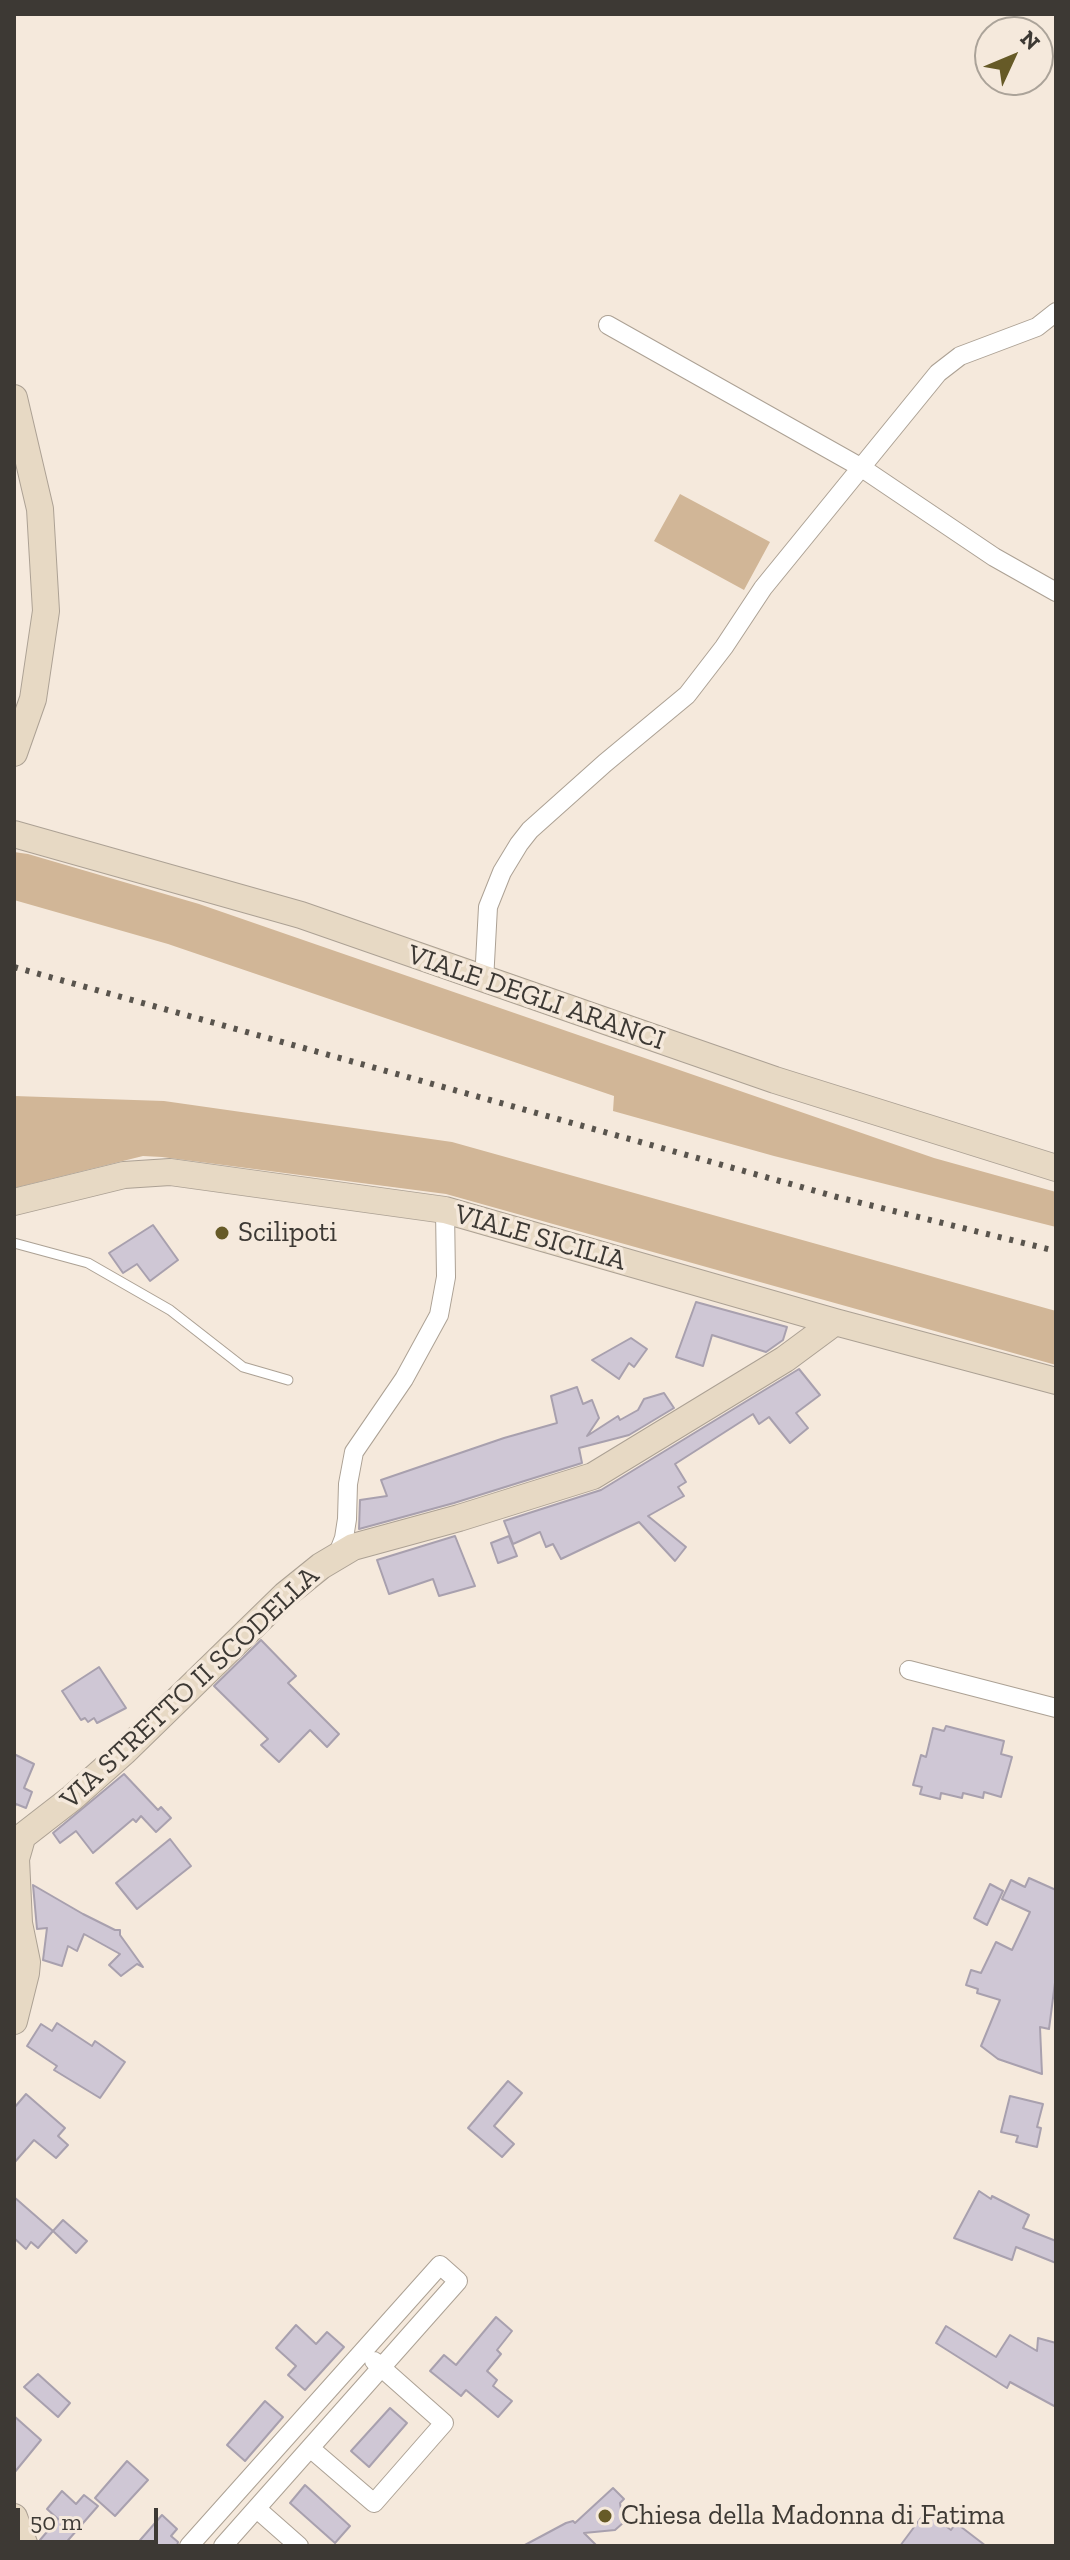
<!DOCTYPE html>
<html>
<head>
<meta charset="utf-8">
<style>
	body { margin:0 }
	#map { position:relative; width:1070px; height:2560px; overflow:hidden; background:#f5e9dc; font-family:"Zilla Slab",serif }
	canvas { display:block }
	.frame { position:absolute; inset:0; border:16px solid #3d3934; pointer-events:none }
	.north { position:absolute; left:974px; top:16px; width:80px; height:80px; box-sizing:border-box; background:#f5e9dc; border:2px solid #aba399; border-radius:50%; rotate:46deg; font-size:22px; font-weight:700; line-height:32px; text-align:center; color:#3d3934 }
	.north::after { content:''; display:block; margin:auto; width:28px; height:36px; background:#665a27; clip-path:polygon(50% 0,100% 100%,50% 72%,0 100%) }
	.scale { position:absolute; left:16px; top:2508px; width:142px; height:36px; box-sizing:border-box; border:4px solid #3d3934; border-top:0; padding-left:10px; font-size:24px; line-height:28px; white-space:nowrap; color:#3d3934; -webkit-text-stroke:6px #f5e9dc; paint-order:stroke }
</style>
</head>
<body>
<div id="map">
<canvas width="1070" height="2560"></canvas>
<div class="frame"></div>
<div class="north">N</div>
<div class="scale">50 m</div>
</div>
<script>
const c = document.querySelector('canvas').getContext('2d');
c.lineJoin = 'round';
function paint(path, color) {
  c.fillStyle = color;
  c.fill(path, 'evenodd');
}
function stroke(path, color, width, dash) {
  c.strokeStyle = color;
  c.lineWidth = width;
  c.lineCap = dash ? 'butt' : 'round';
  c.setLineDash(dash || []);
  c.stroke(path);
}
function label(font, color, halo, rows, align = 'center') {
  c.font = font + ' "Zilla Slab",serif';
  c.lineWidth = 7;
  c.setLineDash([]);
  c.textBaseline = 'middle';
  c.strokeStyle = halo;
  c.fillStyle = color;
  for (const [text, x, y, turn = 0] of rows) {
    c.save();
    c.translate(x, y);
    c.rotate((+turn || 0) * Math.PI / 180);
    c.textAlign = isNaN(turn) ? turn : align;
    if (halo) c.strokeText(text, 0, 0);
    c.fillText(text, 0, 0);
    c.restore();
  }
}
const green = new Path2D(`
	M680 494 770 542 744 590 654 541Z
	M14 852 28 854 199 904 934 1158 1056 1192V1227L774 1156 613 1111 614 1096 168 944 14 900Z
	M14 1096 164 1101 452 1142 1056 1311V1365L446 1194 162 1157 143 1156 14 1188Z`);
const building = new Path2D(`
	M153 1225 178 1260 150 1281 137 1264 123 1273 109 1253Z
	M696 1302 787 1327 783 1340 766 1352 712 1335 703 1366 676 1357Z
	M631 1338 647 1349 634 1367 629 1363 619 1379 592 1360Z
	M799 1369 820 1395 796 1413 808 1428 790 1443 769 1417 759 1424 753 1414 675 1464 686 1482 678 1487 684 1496 648 1516 686 1547 675 1561 639 1522 561 1559 553 1544 546 1547 540 1532 513 1544 504 1521 601 1490Z
	M577 1387 583 1404 592 1400 599 1418 587 1436 618 1416 620 1420 638 1410 644 1399 664 1393 674 1408 629 1435 579 1448 582 1463 454 1503 359 1529 360 1500 387 1496 381 1480 504 1438 557 1423 551 1396Z
	M455 1536 475 1586 439 1596 433 1579 389 1594 377 1560Z
	M509 1536 517 1556 498 1563 491 1543Z
	M261 1640 296 1676 288 1683 339 1734 327 1747 310 1730 279 1762 261 1745 268 1739 214 1686Z
	M99 1667 126 1708 97 1723 94 1718 88 1722 85 1718 81 1720 62 1691Z
	M946 1726 1004 1741 1001 1754 1012 1757 1001 1797 984 1792 983 1798 963 1793 962 1798 941 1793 940 1799 920 1794 922 1787 913 1785 921 1755 926 1757 933 1728 944 1731Z
	M14 1754 34 1764 24 1788 32 1792 26 1808 16 1804 14 1809Z
	M124 1774 158 1810 161 1807 171 1818 156 1832 141 1816 136 1822 133 1819 93 1853 76 1831 60 1843 53 1833Z
	M170 1839 191 1866 137 1909 116 1883Z
	M1029 1878 1056 1890V1975L1049 2029 1040 2027 1042 2074 998 2059 981 2046 1000 2000 977 1993 978 1989 966 1985 971 1970 981 1973 996 1942 1012 1950 1030 1912 1002 1899 1011 1880 1025 1887Z
	M990 1884 1003 1891 987 1925 974 1918Z
	M33 1885 83 1914 115 1930H120V1935L143 1967 137 1964 121 1976 109 1965 120 1954 84 1934 77 1951 68 1946 62 1966 43 1960 47 1928 37 1929Z
	M57 2023 92 2046 95 2041 125 2062 100 2098 54 2070 57 2066 27 2046 41 2024 52 2031Z
	M508 2081 522 2093 494 2126 514 2144 502 2157 468 2128Z
	M26 2094 65 2128 58 2136 68 2145 56 2158 34 2140 14 2163V2108Z
	M1010 2096 1043 2104 1037 2127 1041 2128 1037 2147 1016 2142 1018 2136 1001 2132Z
	M979 2191 991 2199 992 2196 1029 2215 1023 2228 1056 2241V2263L1016 2247 1012 2260 954 2238Z
	M14 2197 53 2231 38 2248 31 2242 26 2249 14 2238Z
	M63 2220 87 2241 76 2253 53 2231Z
	M496 2317 512 2331 497 2350 501 2354 487 2371 497 2380 493 2386 512 2401 498 2417 466 2390 461 2396 430 2371 444 2355 456 2365Z
	M296 2325 316 2344 327 2332 344 2347 305 2390 288 2375 296 2366 276 2348Z
	M946 2326 996 2357 1010 2335 1037 2351 1038 2338 1056 2343V2407L1010 2382 1007 2388 936 2343Z
	M38 2374 70 2403 58 2417 24 2387Z
	M265 2401 283 2417 245 2461 227 2445Z
	M390 2408 407 2423 369 2467 351 2451Z
	M14 2416 41 2440 14 2473Z
	M127 2461 148 2480 115 2516 95 2498Z
	M305 2485 350 2526 335 2543 290 2503Z
	M613 2488 624 2499 620 2503 623 2523 615 2530 584 2533 597 2546H523L566 2523 573 2521 575 2523Z
	M62 2491 76 2504 84 2495 98 2506 63 2546H41L40 2540 58 2519 47 2509Z
	M926 2511 951 2530 956 2523 986 2546H900Z
	M162 2515 177 2529 171 2536 178 2542 177 2546H135Z`);
const lane = new Path2D(`
	M14 1243 88 1263 170 1310 243 1367 288 1380`);
const street = new Path2D(`
	M608 325 862 468 994 557 1056 592
	M484 981 488 907 502 872 519 844 530 830 605 763 687 695 724 647 763 588 938 373 960 356 1037 327 1056 312
	M337 1556 344 1538 347 1519 348 1484 354 1452 404 1379 439 1315 446 1277 445 1210
	M909 1670 1056 1708
	M310 2448 374 2503 444 2423 374 2361
	M257 2509 299 2546
	M189 2546 440 2265 458 2281 223 2546`);
const secondary = new Path2D(`
	M14 398 40 509 46 611 33 699 14 753
	M14 834 301 915 775 1080 1056 1168
	M14 1202 124 1175 170 1172 445 1210 835 1322 1056 1381
	M14 1843 72 1798 125 1751 285 1595 321 1566 353 1547 459 1518 593 1476 785 1359 835 1322
	M14 2021 26 1973 27 1962 19 1923 16 1859 22 1838
	M14 2517 25 2546`);
const rail = new Path2D(`
	M14 967 837 1197 1056 1251`);
const markers = [
	[222,1233,8,"#665a27"],
	[605,2516,8,"#665a27"]
];
const streetNames = [
	["VIALE DEGLI ARANCI",536,998,19],
	["VIALE SICILIA",540,1238,16],
	["VIA STRETTO II SCODELLA",190,1688,-43]
];
const poiNames = [
	["Scilipoti",238,1233],
	["Chiesa della Madonna di Fatima",621,2516]
];
paint(green, '#d1b697');
paint(building, '#cfc7d5');
stroke(building, '#a8a0ae', 2);
stroke(lane, '#aca194', 11);
stroke(street, '#aca194', 20);
stroke(secondary, '#aca194', 28);
stroke(lane, '#fff', 9);
stroke(street, '#fff', 18);
stroke(secondary, '#e7d9c4', 26);
stroke(rail, '#59544d', 6, [4, 8]);
for (const [x, y, r, color] of markers) {
  const dot = new Path2D();
  dot.arc(x, y, r, 0, 2 * Math.PI);
  c.fillStyle = color;
  c.fill(dot);
  stroke(dot, '#f5e9dc', 3);
}
label('28px', '#3d3934', '#f5e9dc', streetNames);
label('28px', '#3d3934', '#f5e9dc', poiNames, 'left');
</script>
</body>
</html>
